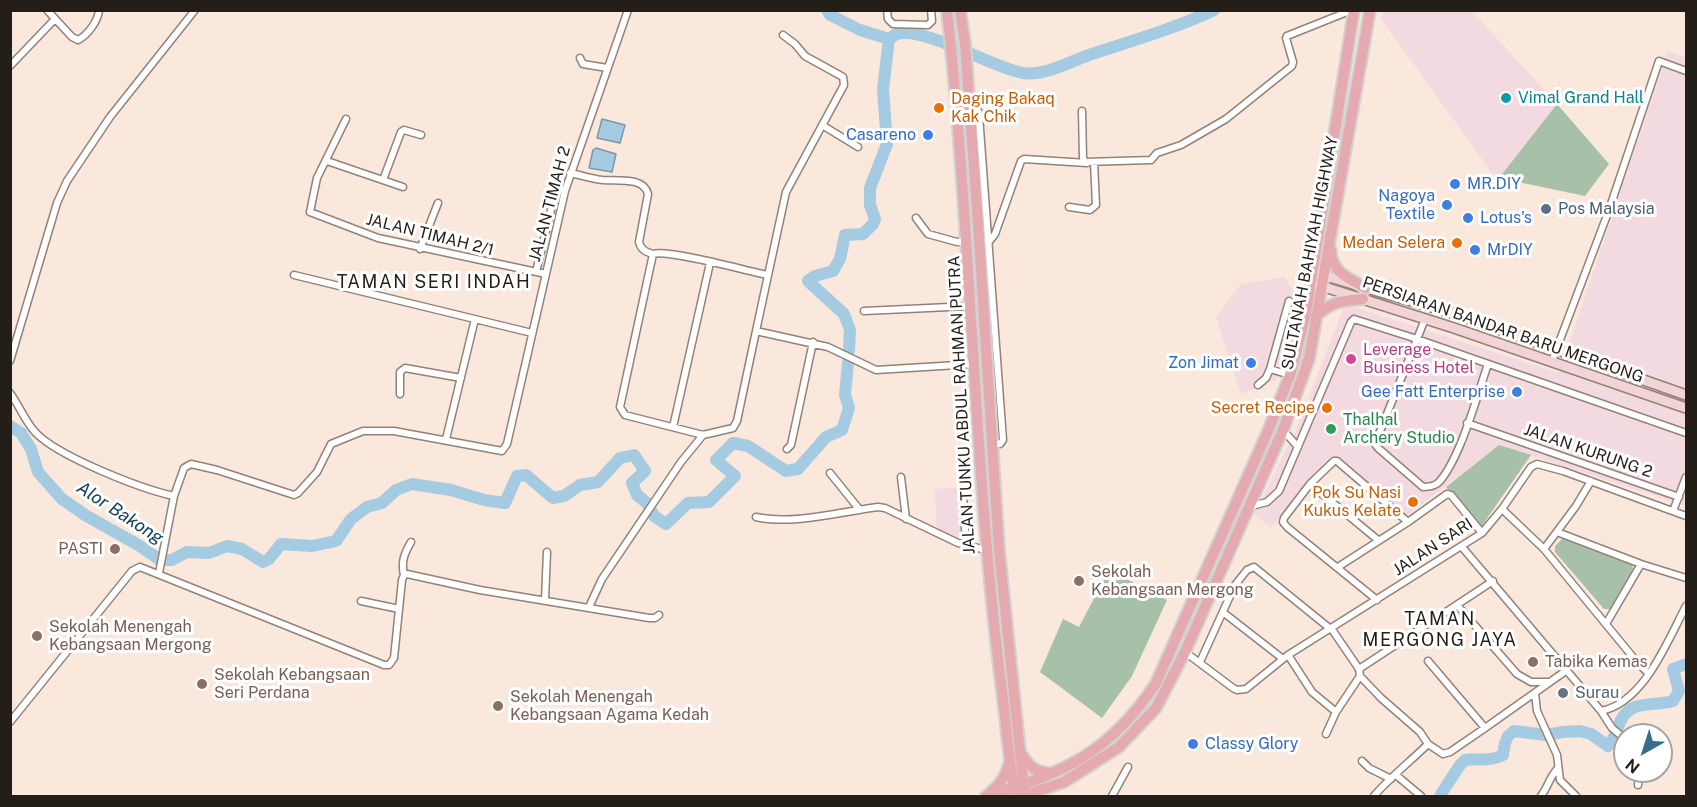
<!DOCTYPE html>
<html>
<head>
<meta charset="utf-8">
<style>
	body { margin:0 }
	#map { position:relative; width:1697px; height:807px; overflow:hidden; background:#f9e8db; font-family:"Public Sans",sans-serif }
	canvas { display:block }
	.frame { position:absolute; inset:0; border:12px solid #241e19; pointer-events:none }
	.north { position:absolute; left:1613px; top:723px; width:60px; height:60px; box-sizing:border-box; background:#fff; border:2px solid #a7a5a3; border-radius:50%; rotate:219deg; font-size:16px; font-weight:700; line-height:24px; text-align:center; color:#241e19 }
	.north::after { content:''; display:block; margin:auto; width:21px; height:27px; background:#376e89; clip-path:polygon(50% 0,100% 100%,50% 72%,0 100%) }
</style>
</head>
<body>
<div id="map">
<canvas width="1697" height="807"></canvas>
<div class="frame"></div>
<div class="north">N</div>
</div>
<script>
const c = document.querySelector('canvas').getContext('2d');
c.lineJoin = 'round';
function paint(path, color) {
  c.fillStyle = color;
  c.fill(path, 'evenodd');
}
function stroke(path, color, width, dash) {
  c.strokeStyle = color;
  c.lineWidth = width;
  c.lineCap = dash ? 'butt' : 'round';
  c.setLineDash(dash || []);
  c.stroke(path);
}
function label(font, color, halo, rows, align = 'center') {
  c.font = font + ' "Public Sans",sans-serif';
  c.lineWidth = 6;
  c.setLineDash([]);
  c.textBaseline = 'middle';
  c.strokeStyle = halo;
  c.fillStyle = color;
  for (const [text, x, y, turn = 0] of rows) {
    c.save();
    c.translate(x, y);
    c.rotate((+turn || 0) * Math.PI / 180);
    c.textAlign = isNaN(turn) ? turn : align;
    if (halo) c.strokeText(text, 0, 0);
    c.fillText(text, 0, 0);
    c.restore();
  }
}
const commercial = new Path2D(`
	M1383 11H1472L1557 104 1499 178 1494 176 1381 19Z
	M1668 51 1686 58V506L1499 445 1405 517 1334 458 1310 480 1271 528 1254 514 1296 430 1345 304 1559 373Z
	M1285 277 1295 295 1290 337 1276 380 1241 394 1216 317 1241 284Z
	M963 487 967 544 937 530 935 489Z`);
const green = new Path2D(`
	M1557 104 1609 164 1585 196 1499 178Z
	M1499 445 1531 455 1481 527 1446 487Z
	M1563 538 1632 564 1633 569 1610 609H1604L1555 552V546Z
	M1109 570 1167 600 1132 676 1102 718 1040 672 1063 619 1079 627Z`);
const water = new Path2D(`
	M602 119 625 125 620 143 597 138Z
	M596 148 616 154 612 172 589 168 593 150Z`);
const river = new Path2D(`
	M827 10 830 15 860 30 889 39
	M889 39C890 38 896 34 897 34 925 26 990 67 1023 73 1045 76 1069 62 1089 55 1131 41 1174 29 1214 10
	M849 350 850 330 844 314 808 281 815 276 833 271 840 259 845 235 863 234 873 224 875 219 870 205V188L887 144 883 89 889 39
	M10 426 21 433 31 449 38 472 62 499 85 515 140 546 160 560H172L187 552 209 553 227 546 242 549 263 562 269 559 281 544 312 546 336 541 351 519 367 507 382 503 396 490 412 484 451 490 484 500 505 503 517 476 526 475 553 498 564 496 580 485 598 482 620 458 634 455 645 471 632 483 637 495 647 503 654 516 666 524 688 503 709 502 735 476 716 460 733 443 748 446 786 471 798 469 826 437 842 430 849 408 845 395 848 362
	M1442 796 1441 794 1460 765 1465 760C1479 758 1490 762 1503 755L1505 743 1508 736 1514 731 1546 735 1563 732 1580 731 1591 734 1608 746C1616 738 1616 730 1621 720 1632 699 1654 707 1673 701L1679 691 1673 669 1686 664`);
const street = new Path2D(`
	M47 10 72 37 78 40C88 35 98 21 99 10
	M887 10 888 19 893 24 928 25 932 21 931 10
	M783 35 795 44 805 56 843 77 844 85 786 192 756 331 828 347 876 370 974 364
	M580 58 583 64 607 68
	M10 66 54 20
	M969 98 976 104 979 115 1003 440 1000 444H992
	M1082 111 1083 158 1085 162 1151 160 1157 153 1181 145 1226 119 1292 66 1293 62 1286 38 1287 36 1352 10
	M346 119 317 178 310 212 378 238 546 274
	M822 125 858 147
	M327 161 403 187
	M570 173C581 175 592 179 603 180 618 181 644 177 648 194L639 242C641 250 646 252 653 254 668 249 747 271 768 275
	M383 180 401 132 404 130 421 135
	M1069 207 1090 210 1096 205 1094 162
	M916 218 928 234 957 242 967 241
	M989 242 995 234 1021 161 1024 159 1087 163
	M420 249 438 203
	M653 254 620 407 625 415 703 435 733 428 737 421 756 331
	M536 272 556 189 565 191
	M294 275 532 333
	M864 311 971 306
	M1425 319 1375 444 1378 448 1423 487C1430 487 1436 486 1440 481 1461 456 1477 396 1488 364
	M10 361 57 203 67 181 110 117 195 10
	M1552 361 1609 210 1659 61 1686 71
	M1270 369 1290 375
	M1258 385 1266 378 1270 369 1289 301
	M10 393C19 405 25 421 35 432 57 456 141 489 174 496L184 468 191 464 217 470 294 495 298 493 317 472 331 444 363 431H394L502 451 507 444 565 191 628 10
	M400 394V372L405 368 461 378
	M1467 423 1679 497
	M673 427 710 263
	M1283 430 1298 447
	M446 439 475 319
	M787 449 791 445 813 342
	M830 473 859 509
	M901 477 906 519
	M1310 484 1378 540
	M963 494 966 546
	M1248 507 1267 502 1279 491 1351 322 1354 319 1417 339 1686 433
	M1502 509 1544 549 1637 662 1649 674
	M1673 511 1686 477
	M756 517C793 525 840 512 878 507L885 508 958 543 986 550
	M1557 532 1641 564 1686 578
	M1462 547 1601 711C1644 703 1668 640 1686 606
	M1544 549 1576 506 1591 481
	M1338 567 1408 522 1447 494 1451 495 1482 533
	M159 573 174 496
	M404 575C401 562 404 554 411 542
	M545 600 547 552
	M1377 600 1287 527 1283 522 1284 518 1310 484 1334 461H1337L1408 522
	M361 601 399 609
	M1457 605 1517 674 1531 682H1548
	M589 607 602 579 681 462 703 435
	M1224 613 1283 659
	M1606 624 1641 564
	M1185 652 1233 688 1237 690 1246 689 1288 655 1482 533 1502 509 1531 467 1537 464 1563 471 1686 516
	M1288 655 1312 692 1336 712
	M1428 661 1485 728
	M1200 662 1235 585 1247 570 1254 567 1333 631 1359 669 1360 676 1381 698 1420 732 1428 744 1443 754 1450 752 1485 728 1567 670
	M1359 669 1493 581
	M1535 693 1537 711 1557 755 1560 780 1576 796
	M1601 711 1612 728 1625 739
	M10 722 132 571 140 567 384 665H389L394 658 402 580 404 575 407 574 480 590 649 618H655L659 615
	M1326 734 1336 712 1360 676
	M1362 761 1369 768 1391 779
	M1396 775 1421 796
	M1638 785 1639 771
	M1112 796 1128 767
	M1374 796C1389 778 1411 761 1428 744
	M1541 796C1549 786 1548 779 1558 768`);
const secondary = new Path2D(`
	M1319 274 1462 316 1686 395
	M1315 284 1454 328 1686 408`);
const primary = new Path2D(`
	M947 10C972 239 973 470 1003 699 1007 730 1009 762 1015 793
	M960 10 965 43 978 223 999 550 1024 790
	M1331 251C1331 272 1350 279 1366 288
	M1316 316C1333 301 1341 301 1363 299
	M1022 755C1030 768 1037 773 1053 773
	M990 793C1000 785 1006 777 1009 764
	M986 796C1063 774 1111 752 1156 683L1268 431 1290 375 1306 313 1354 10
	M1022 796 1064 782 1119 747 1156 708 1185 652 1283 430 1309 359 1370 10`);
const markers = [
	[1506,98,6,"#0f9aa8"],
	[939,108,6,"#e8710a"],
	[928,135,6,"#3f7fe0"],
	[1455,184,6,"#3f7fe0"],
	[1447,205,6,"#3f7fe0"],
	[1546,209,6,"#5c6f8a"],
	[1468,218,6,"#3f7fe0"],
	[1457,243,6,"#e8710a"],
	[1475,250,6,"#3f7fe0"],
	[1351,359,6,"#d1479c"],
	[1251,363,6,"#3f7fe0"],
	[1517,392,6,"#3f7fe0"],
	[1327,408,6,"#e8710a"],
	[1331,429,6,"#2e9e5b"],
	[1413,502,6,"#e8710a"],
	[115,549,6,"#8d6e63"],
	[1079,581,6,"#8d6e63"],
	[37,636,6,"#8d6e63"],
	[1533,662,6,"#8d6e63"],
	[202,684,6,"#8d6e63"],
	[1563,693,6,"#6b7280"],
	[498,706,6,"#8d6e63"],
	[1193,744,6,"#3f7fe0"]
];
const cultureNames = [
	["Vimal Grand Hall",1518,98]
];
const foodNames = [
	["Daging Bakaq",951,99,"left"],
	["Kak Chik",951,117,"left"],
	["Medan Selera",1445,243],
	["Secret Recipe",1315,408],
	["Pok Su Nasi",1401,493],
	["Kukus Kelate",1401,511]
];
const shopNames = [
	["Casareno",916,135],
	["MR.DIY",1467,184,"left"],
	["Nagoya",1435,196],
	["Textile",1435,214],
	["Lotus's",1480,218,"left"],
	["MrDIY",1487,250,"left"],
	["Zon Jimat",1239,363],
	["Gee Fatt Enterprise",1505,392],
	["Classy Glory",1205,744,"left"]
];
const streetNames = [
	["JALAN TIMAH 2",550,204,-75],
	["JALAN TIMAH 2/1",430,235,14],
	["SULTANAH BAHIYAH HIGHWAY",1310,253,-79],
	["PERSIARAN BANDAR BARU MERGONG",1503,330,19],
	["JALAN TUNKU ABDUL RAHMAN PUTRA",962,405,-93],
	["JALAN KURUNG 2",1588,451,19],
	["JALAN SARI",1433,547,-33]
];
const serviceNames = [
	["Pos Malaysia",1558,209]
];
const hotelNames = [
	["Leverage",1363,350],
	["Business Hotel",1363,368]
];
const leisureNames = [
	["Thalhal",1343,420],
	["Archery Studio",1343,438]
];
const educationNames = [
	["PASTI",103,549,"right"],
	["Sekolah",1091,572],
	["Kebangsaan Mergong",1091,590],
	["Sekolah Menengah",49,627],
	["Kebangsaan Mergong",49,645],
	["Tabika Kemas",1545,662],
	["Sekolah Kebangsaan",214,675],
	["Seri Perdana",214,693],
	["Sekolah Menengah",510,697],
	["Kebangsaan Agama Kedah",510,715]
];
const worshipNames = [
	["Surau",1575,693]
];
const neighbourhoodNames = [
	["TAMAN SERI INDAH",434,282],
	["TAMAN",1440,619],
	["MERGONG JAYA",1440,640]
];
const waterNames = [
	["Alor Bakong",120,513,33]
];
paint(commercial, '#f3dae0');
paint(green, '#a7c0a9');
paint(water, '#a4cbe2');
stroke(water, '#7e97a6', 1.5);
stroke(river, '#a4cbe2', 12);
stroke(street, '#928277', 9);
stroke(secondary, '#928277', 12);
stroke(primary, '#d3d2d1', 14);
stroke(street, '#fff', 6);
stroke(secondary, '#f2d4d7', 9);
stroke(primary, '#e4aaaf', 10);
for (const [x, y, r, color] of markers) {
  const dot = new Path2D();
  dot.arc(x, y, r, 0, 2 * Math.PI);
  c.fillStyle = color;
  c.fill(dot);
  stroke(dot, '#fff', 2);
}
label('16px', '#0d838f', '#fff', cultureNames, 'left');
label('16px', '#c56008', '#fff', foodNames, 'right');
label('16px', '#366cbe', '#fff', shopNames, 'right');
label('16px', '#241e19', '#fff', streetNames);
label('16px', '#4e5e75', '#fff', serviceNames, 'left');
label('16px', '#b23c85', '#fff', hotelNames, 'left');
label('16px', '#27864d', '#fff', leisureNames, 'left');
label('16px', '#785e54', '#fff', educationNames, 'left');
label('16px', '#5b616d', '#fff', worshipNames, 'left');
c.letterSpacing = '1.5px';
label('18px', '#241e19', '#fff', neighbourhoodNames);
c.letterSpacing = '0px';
label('italic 18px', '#12435c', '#fff', waterNames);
</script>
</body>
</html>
